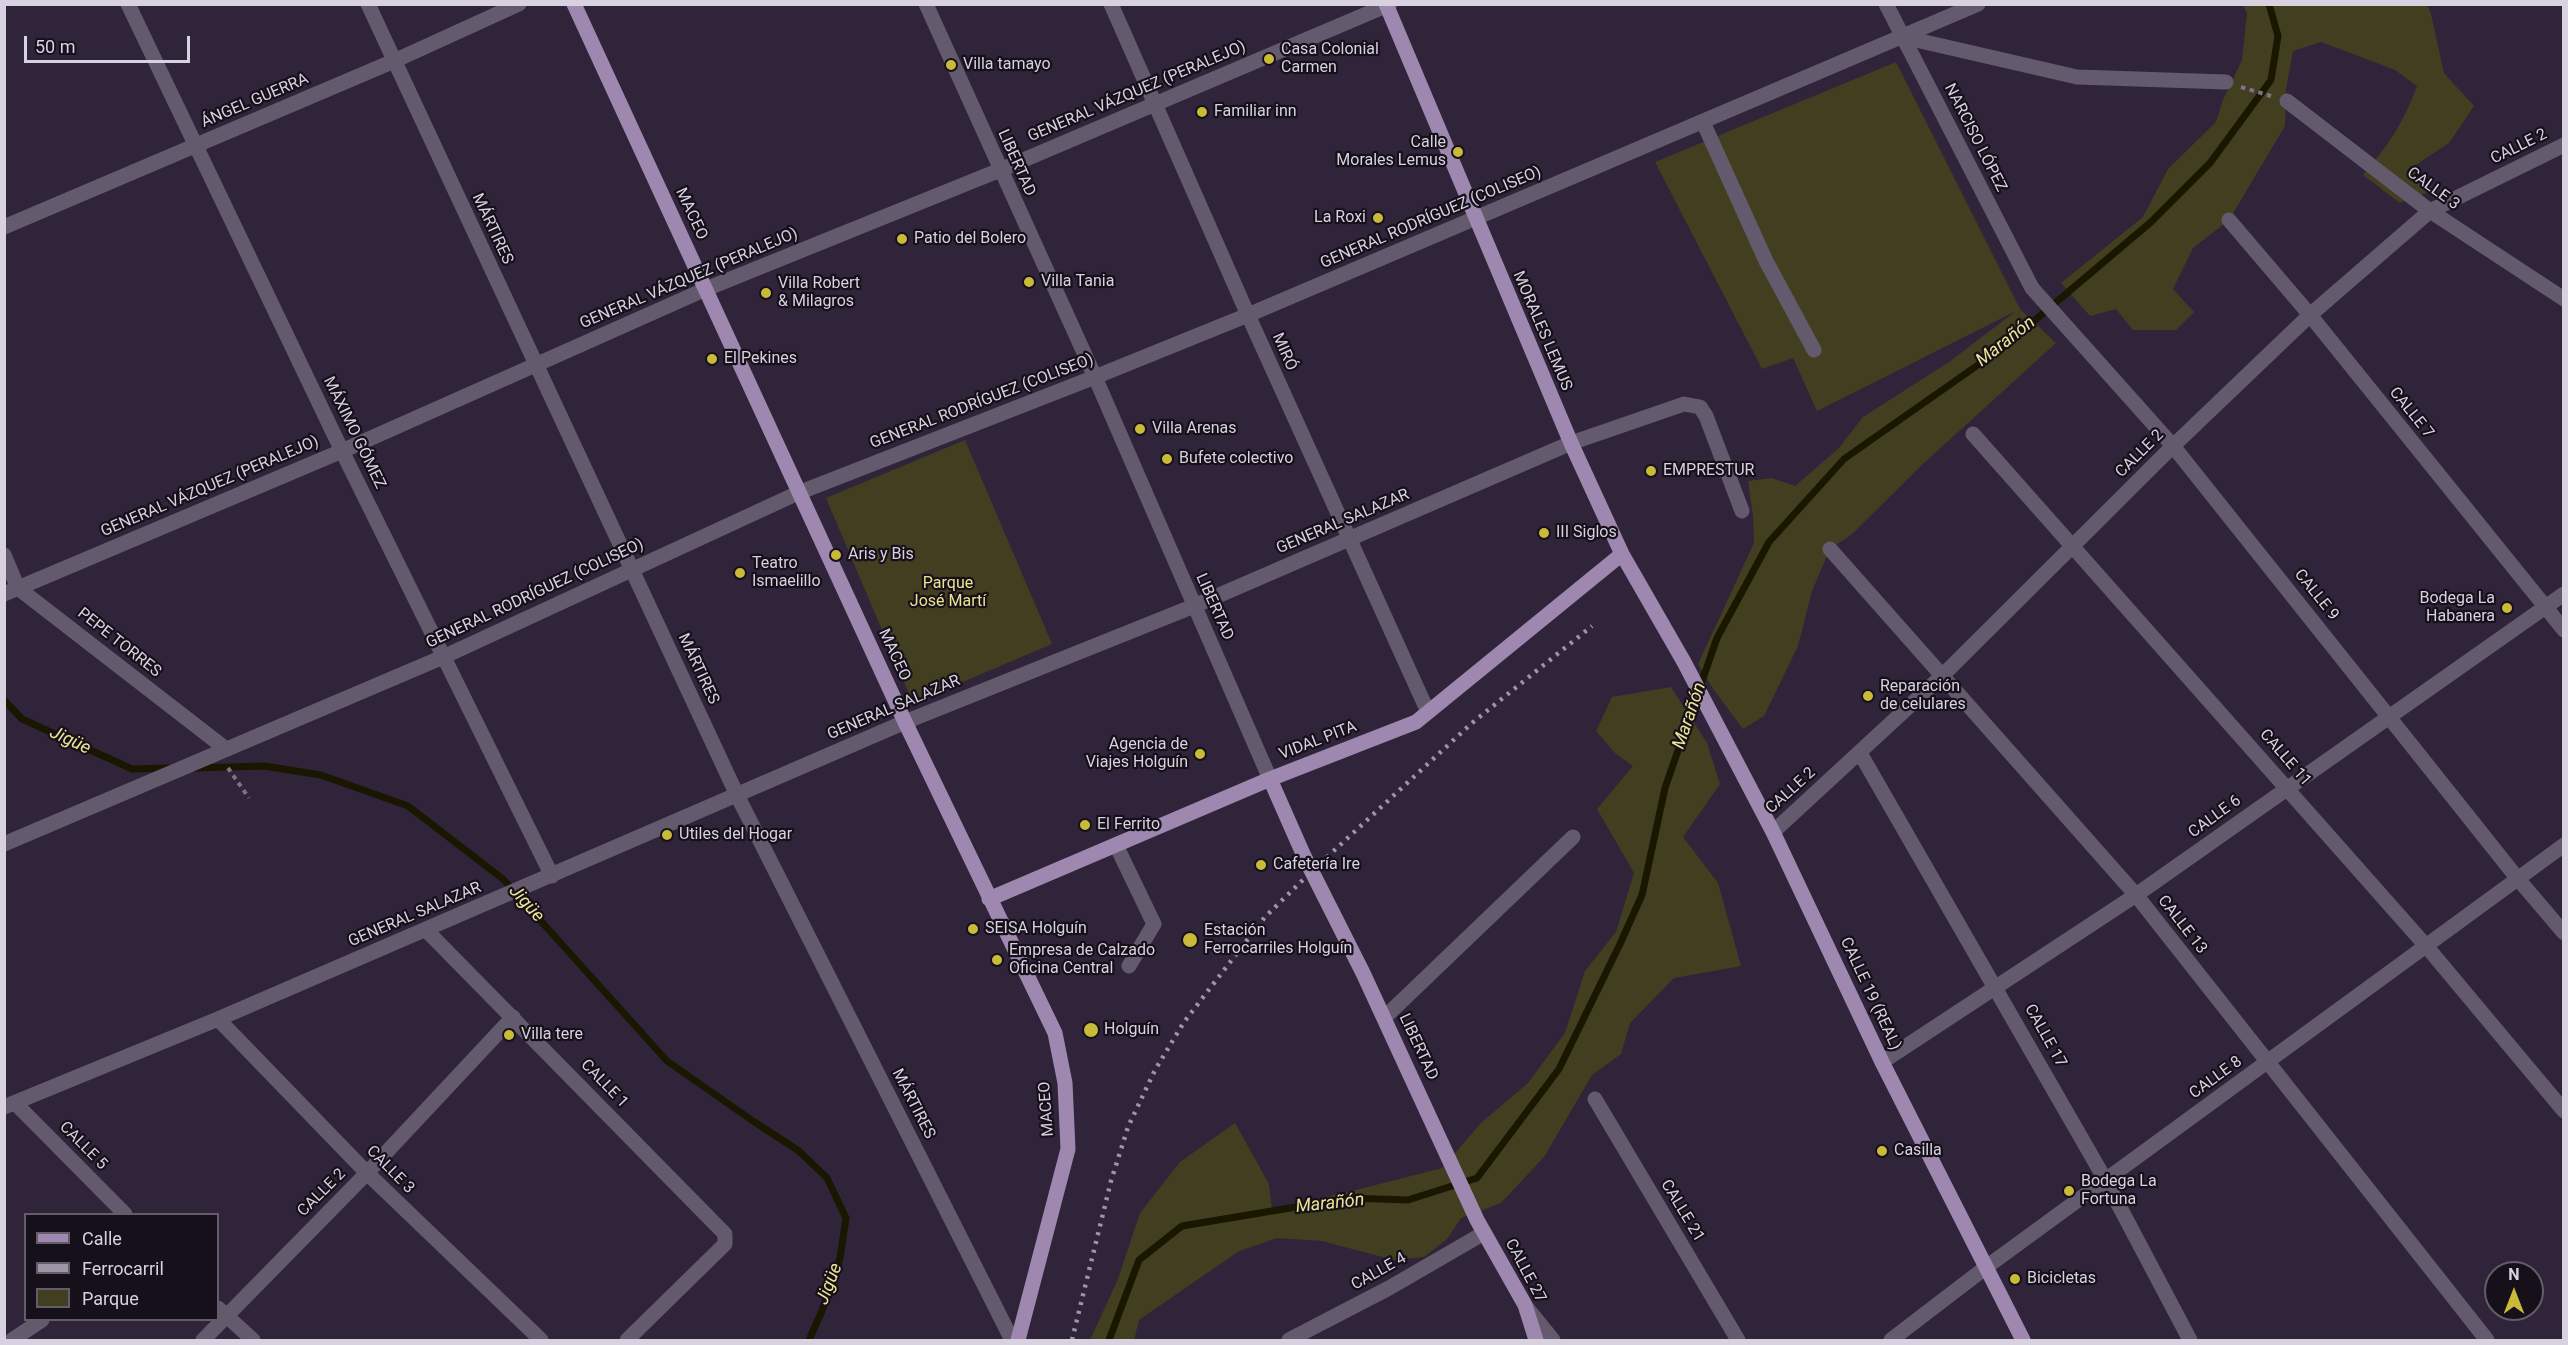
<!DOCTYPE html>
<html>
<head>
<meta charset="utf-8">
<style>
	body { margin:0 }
	#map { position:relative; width:2568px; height:1345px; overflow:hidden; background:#30243a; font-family:Roboto,sans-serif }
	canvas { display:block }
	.frame { position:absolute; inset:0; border:6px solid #d8d1df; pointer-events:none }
	.legend { position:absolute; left:24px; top:1213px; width:195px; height:108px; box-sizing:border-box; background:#15101a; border:2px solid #635d69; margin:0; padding:8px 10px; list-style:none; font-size:18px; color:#d8d1df }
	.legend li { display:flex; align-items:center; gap:12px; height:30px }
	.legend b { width:30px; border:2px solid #635d69 }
	.north { position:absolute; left:2484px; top:1261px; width:60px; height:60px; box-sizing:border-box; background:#15101a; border:2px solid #635d69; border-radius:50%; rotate:0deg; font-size:16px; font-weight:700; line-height:24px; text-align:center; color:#d8d1df }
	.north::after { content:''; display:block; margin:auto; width:21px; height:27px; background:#c9ba3a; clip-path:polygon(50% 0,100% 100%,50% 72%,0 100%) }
	.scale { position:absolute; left:24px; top:36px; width:166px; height:27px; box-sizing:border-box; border:3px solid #d8d1df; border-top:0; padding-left:8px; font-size:18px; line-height:21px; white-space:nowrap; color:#d8d1df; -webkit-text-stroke:4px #15101a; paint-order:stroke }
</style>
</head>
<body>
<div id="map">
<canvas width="2568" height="1345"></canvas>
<div class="frame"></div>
<ul class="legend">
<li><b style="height:8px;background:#9e88b0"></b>Calle</li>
<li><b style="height:8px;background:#9e95a6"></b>Ferrocarril</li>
<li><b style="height:16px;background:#423f20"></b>Parque</li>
</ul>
<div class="north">N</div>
<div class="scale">50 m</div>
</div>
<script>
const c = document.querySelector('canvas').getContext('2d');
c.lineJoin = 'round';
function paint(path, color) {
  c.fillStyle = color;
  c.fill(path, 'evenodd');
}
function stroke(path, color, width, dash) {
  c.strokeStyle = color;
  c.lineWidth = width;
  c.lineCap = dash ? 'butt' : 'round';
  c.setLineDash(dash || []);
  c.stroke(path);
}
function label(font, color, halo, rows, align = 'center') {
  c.font = font + ' Roboto,sans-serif';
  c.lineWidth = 4.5;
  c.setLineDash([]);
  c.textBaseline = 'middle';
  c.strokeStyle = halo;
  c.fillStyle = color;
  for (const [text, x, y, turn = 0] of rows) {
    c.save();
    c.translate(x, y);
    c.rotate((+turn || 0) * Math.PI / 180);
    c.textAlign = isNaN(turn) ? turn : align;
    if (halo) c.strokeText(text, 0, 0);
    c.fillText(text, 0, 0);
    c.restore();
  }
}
const green = new Path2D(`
	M2425 4 2430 10 2444 73 2474 106 2449 143 2411 168 2434 190 2400 203 2363 175C2389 144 2403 124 2417 86L2395 70 2321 42 2293 51 2286 89 2285 126 2229 220 2193 248 2173 289 2194 312 2176 330H2133L2116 309 2090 316 2061 283 2143 217 2168 169 2216 122 2223 100 2242 60 2247 13 2243 5Z
	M1896 62 2020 309 2056 343 1924 463 1851 535 1830 549 1812 591 1798 646 1764 716 1743 729 1714 690 1698 664 1754 543 1753 516 1748 481 1772 478 1795 486 1838 449 1863 417 1949 362 2016 311 1817 411 1793 358 1762 369 1655 162Z
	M965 440 1052 644 913 703 826 498Z
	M1671 687 1707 743 1720 784 1683 837 1718 883 1741 966 1674 978 1630 1023 1621 1054 1592 1075 1544 1157 1501 1203 1461 1218 1447 1239 1424 1257 1394 1260 1322 1241 1277 1238 1239 1251 1139 1320 1134 1340H1090L1118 1279 1140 1213 1180 1162 1235 1123 1269 1184 1272 1209 1356 1190 1442 1168 1481 1123 1528 1083 1565 1033 1585 971 1616 932 1634 873 1597 809 1633 766 1615 753 1596 731 1612 697Z`);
const stream = new Path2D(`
	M4 700 22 719 132 769 169 768
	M195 768 264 766 321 775 408 806 503 879 667 1061 753 1121 799 1151 827 1178 846 1218 840 1258 822 1311 809 1340
	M1109 1340 1139 1260 1182 1226 1350 1198 1408 1200 1477 1178 1559 1069 1620 944 1642 895 1665 788 1717 638 1769 542 1844 459 2002 348 2151 222 2210 163 2271 80 2278 36 2269 4`);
const path = new Path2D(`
	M2241 87 2271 96
	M228 768 249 798`);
const minor = new Path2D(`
	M128 4 342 451 552 876
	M368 4 737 795 1012 1340
	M926 4 1095 377 1270 779
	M1111 4 1248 315 1428 712
	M1886 4 2032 288 2173 446 2518 879 2564 933
	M1903 37 2077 77 2226 82
	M2287 101 2430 211 2564 299
	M1703 122 1766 261 1814 350
	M2229 220 2310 315 2564 630
	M4 227 394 61 519 4
	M1973 434 2427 947 2564 1111
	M1830 549 2136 895 2487 1340
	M4 555 18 588 226 749
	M4 594 342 451 706 289 1000 170 1390 4
	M1860 753 2106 1181 2190 1340
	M1773 832 1943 675 2173 446 2310 315 2430 211 2564 145
	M4 844 443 657 798 493 1095 377 1248 315 1978 4
	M1116 845 1154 924 1129 966
	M426 930 725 1234V1244L627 1340
	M1384 1018 1573 837
	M218 1019 367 1173 541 1340
	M1882 1062 2136 895 2564 594
	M1595 1099 1738 1340
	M15 1103 125 1214
	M4 1107 218 1019 905 722 1194 606 1571 443 1684 404 1700 407 1706 416 1742 511
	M218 1308 253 1340
	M1527 1308 1553 1340
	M12 1340 42 1320
	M203 1340 367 1173 513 1017
	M1289 1340 1389 1288 1484 1233
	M1891 1340 1985 1268 2564 845`);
const major = new Path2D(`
	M574 4 905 722 1055 1033 1065 1083 1068 1149 1018 1340
	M1386 4 1571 443 1622 554 1684 662 1773 832 1882 1062 2023 1340
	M1270 779 1304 856 1363 973 1477 1220 1525 1305 1536 1340
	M989 899 1270 779 1416 722 1622 554`);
const rail = new Path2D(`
	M1072 1340 1111 1181 1128 1127 1155 1070 1184 1022 1265 917 1312 871 1472 723 1592 626`);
const markers = [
	[1269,59,6,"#c9ba3a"],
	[951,65,6,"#c9ba3a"],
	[1202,112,6,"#c9ba3a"],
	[1458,152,6,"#c9ba3a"],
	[1378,218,6,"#c9ba3a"],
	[902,239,6,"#c9ba3a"],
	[1029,282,6,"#c9ba3a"],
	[766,293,6,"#c9ba3a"],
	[712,359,6,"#c9ba3a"],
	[1140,429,6,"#c9ba3a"],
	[1167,459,6,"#c9ba3a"],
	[1651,471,6,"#c9ba3a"],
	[1544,533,6,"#c9ba3a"],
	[836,555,6,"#c9ba3a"],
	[740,573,6,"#c9ba3a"],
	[2507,608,6,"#c9ba3a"],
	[1868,696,6,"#c9ba3a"],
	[1200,754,6,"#c9ba3a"],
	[1085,825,6,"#c9ba3a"],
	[667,835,6,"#c9ba3a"],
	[1261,865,6,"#c9ba3a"],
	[973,929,6,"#c9ba3a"],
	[1190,940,8,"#c9ba3a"],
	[997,960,6,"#c9ba3a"],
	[1091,1030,8,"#c9ba3a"],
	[509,1035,6,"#c9ba3a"],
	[1882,1151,6,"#c9ba3a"],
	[2069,1191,6,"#c9ba3a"],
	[2015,1279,6,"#c9ba3a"]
];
const poiNames = [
	["Casa Colonial",1281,50],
	["Carmen",1281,68],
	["Villa tamayo",963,65],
	["Familiar inn",1214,112],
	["Calle",1446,143,"right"],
	["Morales Lemus",1446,161,"right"],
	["La Roxi",1366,218,"right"],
	["Patio del Bolero",914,239],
	["Villa Tania",1041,282],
	["Villa Robert",778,284],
	["& Milagros",778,302],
	["El Pekines",724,359],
	["Villa Arenas",1152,429],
	["Bufete colectivo",1179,459],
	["EMPRESTUR",1663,471],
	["III Siglos",1556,533],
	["Aris y Bis",848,555],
	["Teatro",752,564],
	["Ismaelillo",752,582],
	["Bodega La",2495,599,"right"],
	["Habanera",2495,617,"right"],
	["Reparación",1880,687],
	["de celulares",1880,705],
	["Agencia de",1188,745,"right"],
	["Viajes Holguín",1188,763,"right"],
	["El Ferrito",1097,825],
	["Utiles del Hogar",679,835],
	["Cafetería Ire",1273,865],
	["SEISA Holguín",985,929],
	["Estación",1204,931],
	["Ferrocarriles Holguín",1204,949],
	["Empresa de Calzado",1009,951],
	["Oficina Central",1009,969],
	["Holguín",1104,1030],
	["Villa tere",521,1035],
	["Casilla",1894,1151],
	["Bodega La",2081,1182],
	["Fortuna",2081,1200],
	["Bicicletas",2027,1279]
];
const streetNames = [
	["GENERAL VÁZQUEZ (PERALEJO)",1137,92,-23],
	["ÁNGEL GUERRA",255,101,-23],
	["NARCISO LÓPEZ",1975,138,63],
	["CALLE 2",2519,147,-26],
	["LIBERTAD",1016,163,66],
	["CALLE 3",2433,189,36],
	["MACEO",691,214,65],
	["GENERAL RODRÍGUEZ (COLISEO)",1431,218,-23],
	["MÁRTIRES",492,229,65],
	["GENERAL VÁZQUEZ (PERALEJO)",689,279,-23],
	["MORALES LEMUS",1542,331,67],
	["MIRÓ",1284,352,66],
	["GENERAL RODRÍGUEZ (COLISEO)",982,402,-21],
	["CALLE 7",2411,413,51],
	["MÁXIMO GÓMEZ",354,433,64],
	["CALLE 2",2140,454,-45],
	["GENERAL VÁZQUEZ (PERALEJO)",210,487,-23],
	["GENERAL SALAZAR",1343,522,-23],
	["GENERAL RODRÍGUEZ (COLISEO)",535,594,-25],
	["CALLE 9",2316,595,51],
	["LIBERTAD",1214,607,66],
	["PEPE TORRES",119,643,38],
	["MACEO",894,655,65],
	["MÁRTIRES",698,669,65],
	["GENERAL SALAZAR",894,708,-23],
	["VIDAL PITA",1318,741,-21],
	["CALLE 11",2285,758,49],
	["CALLE 2",1791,791,-42],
	["CALLE 6",2215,817,-36],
	["GENERAL SALAZAR",415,915,-23],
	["CALLE 13",2182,925,52],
	["CALLE 19 (REAL)",1870,994,65],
	["CALLE 17",2045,1036,61],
	["LIBERTAD",1418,1047,65],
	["CALLE 8",2216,1078,-36],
	["CALLE 1",604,1084,46],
	["MÁRTIRES",913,1104,63],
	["MACEO",1047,1109,-94],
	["CALLE 5",83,1146,45],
	["CALLE 3",390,1170,45],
	["CALLE 2",322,1193,-45],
	["CALLE 21",1682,1211,59],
	["CALLE 27",1525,1271,62],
	["CALLE 4",1379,1272,-29]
];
const parkNames = [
	["Parque",948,584],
	["José Martí",948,602]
];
const waterNames = [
	["Marañón",2006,342,-38],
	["Marañón",1690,716,-71],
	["Jigüe",70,741,25],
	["Jigüe",526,904,48],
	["Marañón",1330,1204,-6],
	["Jigüe",830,1284,-69]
];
paint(green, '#423f20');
stroke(stream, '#1a1700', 7);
stroke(path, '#7d7386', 4, [4.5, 4.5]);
stroke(minor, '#645a6d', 15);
stroke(major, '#9e88b0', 15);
stroke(rail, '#9e95a6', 4.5, [3, 6]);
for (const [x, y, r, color] of markers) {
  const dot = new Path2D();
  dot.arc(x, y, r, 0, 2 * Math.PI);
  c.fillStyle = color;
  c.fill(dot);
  stroke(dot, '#15101a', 2);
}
label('16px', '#d8d1df', '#15101a', poiNames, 'left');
label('16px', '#d8d1df', '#15101a', streetNames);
label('16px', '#ece390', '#15101a', parkNames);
label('italic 18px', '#efe592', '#15101a', waterNames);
</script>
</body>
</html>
